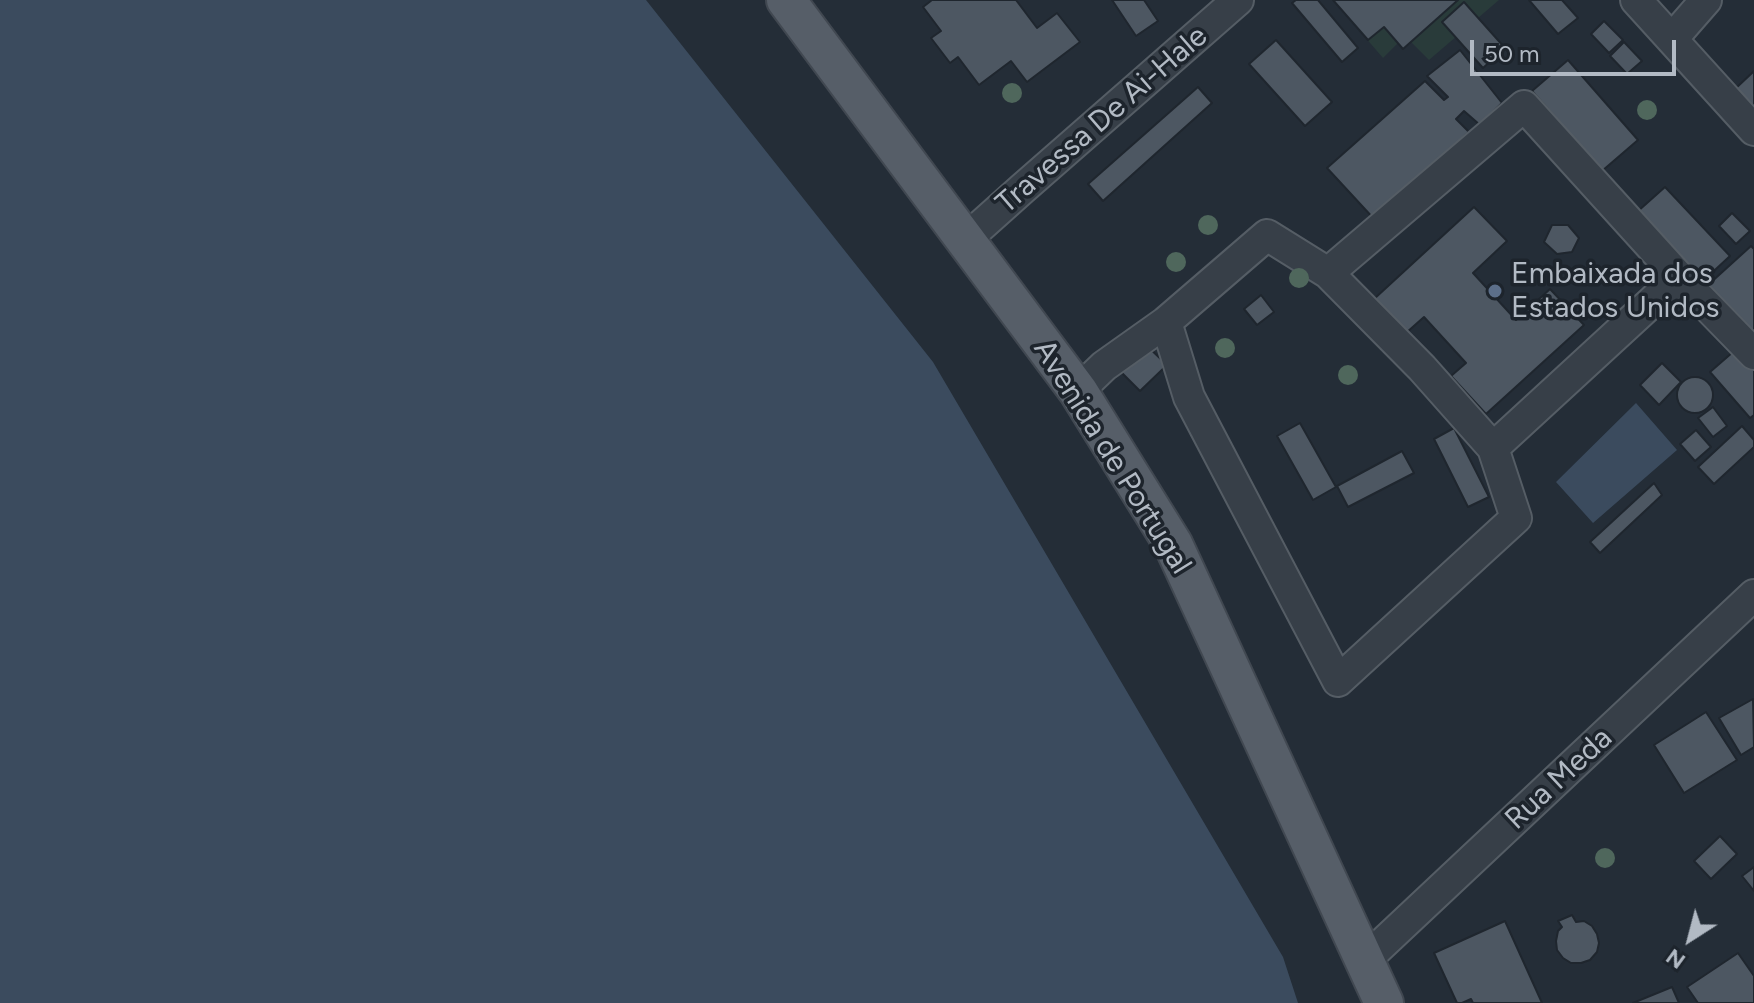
<!DOCTYPE html>
<html>
<head>
<meta charset="utf-8">
<style>
	body { margin:0 }
	#map { position:relative; width:1754px; height:1003px; overflow:hidden; background:#242d37; font-family:Figtree,sans-serif }
	canvas { display:block }
	.north { position:absolute; left:1650px; top:899px; width:80px; height:80px; -webkit-text-stroke:6px #1d242c; paint-order:stroke; rotate:216deg; font-size:22px; font-weight:700; line-height:32px; text-align:center; color:#b2bac4 }
	.north::after { content:''; display:block; margin:auto; width:28px; height:36px; background:#b2bac4; clip-path:polygon(50% 0,100% 100%,50% 72%,0 100%) }
	.scale { position:absolute; left:1470px; top:40px; width:206px; height:36px; box-sizing:border-box; border:4px solid #b2bac4; border-top:0; padding-left:10px; font-size:24px; line-height:28px; white-space:nowrap; color:#b2bac4; -webkit-text-stroke:6px #1d242c; paint-order:stroke }
</style>
</head>
<body>
<div id="map">
<canvas width="1754" height="1003"></canvas>
<div class="north">N</div>
<div class="scale">50 m</div>
</div>
<script>
const c = document.querySelector('canvas').getContext('2d');
c.lineJoin = 'round';
function paint(path, color) {
  c.fillStyle = color;
  c.fill(path, 'evenodd');
}
function stroke(path, color, width, dash) {
  c.strokeStyle = color;
  c.lineWidth = width;
  c.lineCap = dash ? 'butt' : 'round';
  c.setLineDash(dash || []);
  c.stroke(path);
}
function label(font, color, halo, rows, align = 'center') {
  c.font = font + ' Figtree,sans-serif';
  c.lineWidth = 7;
  c.setLineDash([]);
  c.textBaseline = 'middle';
  c.strokeStyle = halo;
  c.fillStyle = color;
  for (const [text, x, y, turn = 0] of rows) {
    c.save();
    c.translate(x, y);
    c.rotate((+turn || 0) * Math.PI / 180);
    c.textAlign = isNaN(turn) ? turn : align;
    if (halo) c.strokeText(text, 0, 0);
    c.fillText(text, 0, 0);
    c.restore();
  }
}
const green = new Path2D(`
	M1333 0H1499L1429 60 1405 36 1383 58Z`);
const water = new Path2D(`
	M0 0H646L933 362 1283 957 1298 1003H0Z
	M1636 403 1677 450 1593 523 1556 482Z`);
const building = new Path2D(`
	M932 0H1016L1037 28 1057 13 1080 42 1027 82 1011 61 979 85 958 57 950 63 931 38 941 31 923 7Z
	M1112 0H1144L1158 21 1136 36Z
	M1296 0H1318L1358 48 1342 62 1292 3Z
	M1333 0H1458L1403 49 1384 27 1368 40Z
	M1529 0H1562L1578 18 1558 34Z
	M1464 2 1505 48 1483 68 1442 22Z
	M1604 21 1623 40 1609 53 1591 34Z
	M1276 40 1332 102 1305 126 1249 64Z
	M1624 42 1642 61 1627 74 1610 56Z
	M1460 50 1502 103 1480 125 1464 111 1456 119 1469 132 1375 220 1327 168 1425 81 1444 100 1448 97 1427 76Z
	M1568 60 1638 140 1602 171 1532 91Z
	M1754 71V110L1735 89Z
	M1198 87 1212 103 1103 201 1088 184Z
	M1665 187 1730 256 1702 282 1637 212Z
	M1474 207 1507 241 1473 273 1516 320 1550 289 1584 325 1486 414 1451 376 1466 363 1424 317 1406 333 1374 299Z
	M1732 213 1750 231 1736 244 1719 226Z
	M1552 225H1568L1579 238 1572 252 1557 254 1544 242Z
	M1751 246 1754 249V333L1708 285Z
	M1261 295 1274 312 1257 325 1244 309Z
	M1144 343 1167 365 1140 391 1118 369Z
	M1741 345 1754 359V415L1750 418 1710 372Z
	M1662 363 1681 382 1659 405 1640 385Z
	M1677 395a18 18 0 1 1 36 0a18 18 0 1 1-36 0Z
	M1713 407 1727 426 1713 437 1698 418Z
	M1300 423 1336 487 1313 500 1277 436Z
	M1742 426 1754 440V447L1714 484 1698 467Z
	M1454 428 1489 497 1468 507 1434 439Z
	M1696 430 1711 447 1695 461 1680 444Z
	M1402 451 1414 473 1348 507 1337 486Z
	M1654 483 1662 495 1600 553 1590 542Z
	M1753 699 1754 747 1741 755 1719 718Z
	M1706 712 1737 760 1684 793 1654 745Z
	M1720 836 1737 854 1711 879 1694 861Z
	M1754 867V891L1742 876Z
	M1572 915 1576 922 1584 921 1592 926 1597 934 1599 943 1597 952 1590 960 1581 963H1571L1563 958 1557 950 1556 941 1558 931 1562 927 1558 921Z
	M1505 921 1542 1003H1473L1471 999 1462 1003H1457L1434 953Z
	M1738 953 1754 976V1003H1698L1687 987Z
	M1672 987 1679 1003H1633Z`);
const minor = new Path2D(`
	M1636 0 1754 130
	M1672 39 1706 0
	M965 240 1022 189 1238 0
	M1328 273 1524 106 1679 277 1754 354
	M1078 391 1104 366 1166 322 1189 397 1338 681 1516 518 1493 448 1422 368 1328 273 1267 235 1166 322
	M1493 448 1679 277
	M1364 961 1754 595`);
const major = new Path2D(`
	M786 0 1078 391 1173 544 1384 1003`);
const trees = [
	[1012,93],
	[1647,110],
	[1208,225],
	[1176,262],
	[1299,278],
	[1225,348],
	[1348,375],
	[1605,858]
];
const markers = [
	[1495,291,8,"#5c6f8a"]
];
const streetNames = [
	["Travessa De Ai-Hale",1102,120,-41],
	["Avenida de Portugal",1112,457,58],
	["Rua Meda",1559,779,-43]
];
const poiNames = [
	["Embaixada dos",1511,274],
	["Estados Unidos",1511,308]
];
paint(green, '#293b3a');
paint(water, '#3b4b5e');
paint(building, '#4d5762');
stroke(building, '#1f262e', 2);
stroke(minor, '#555d65', 34);
stroke(major, '#414851', 42);
stroke(minor, '#373f48', 30);
stroke(major, '#565e68', 38);
c.fillStyle = '#4f675c';
for (const [x, y] of trees) {
  c.beginPath();
  c.arc(x, y, 10, 0, 2 * Math.PI);
  c.fill();
}
for (const [x, y, r, color] of markers) {
  const dot = new Path2D();
  dot.arc(x, y, r, 0, 2 * Math.PI);
  c.fillStyle = color;
  c.fill(dot);
  stroke(dot, '#1d242c', 3);
}
label('30px', '#b2bac4', '#1d242c', streetNames);
label('30px', '#b2bac4', '#1d242c', poiNames, 'left');
</script>
</body>
</html>
